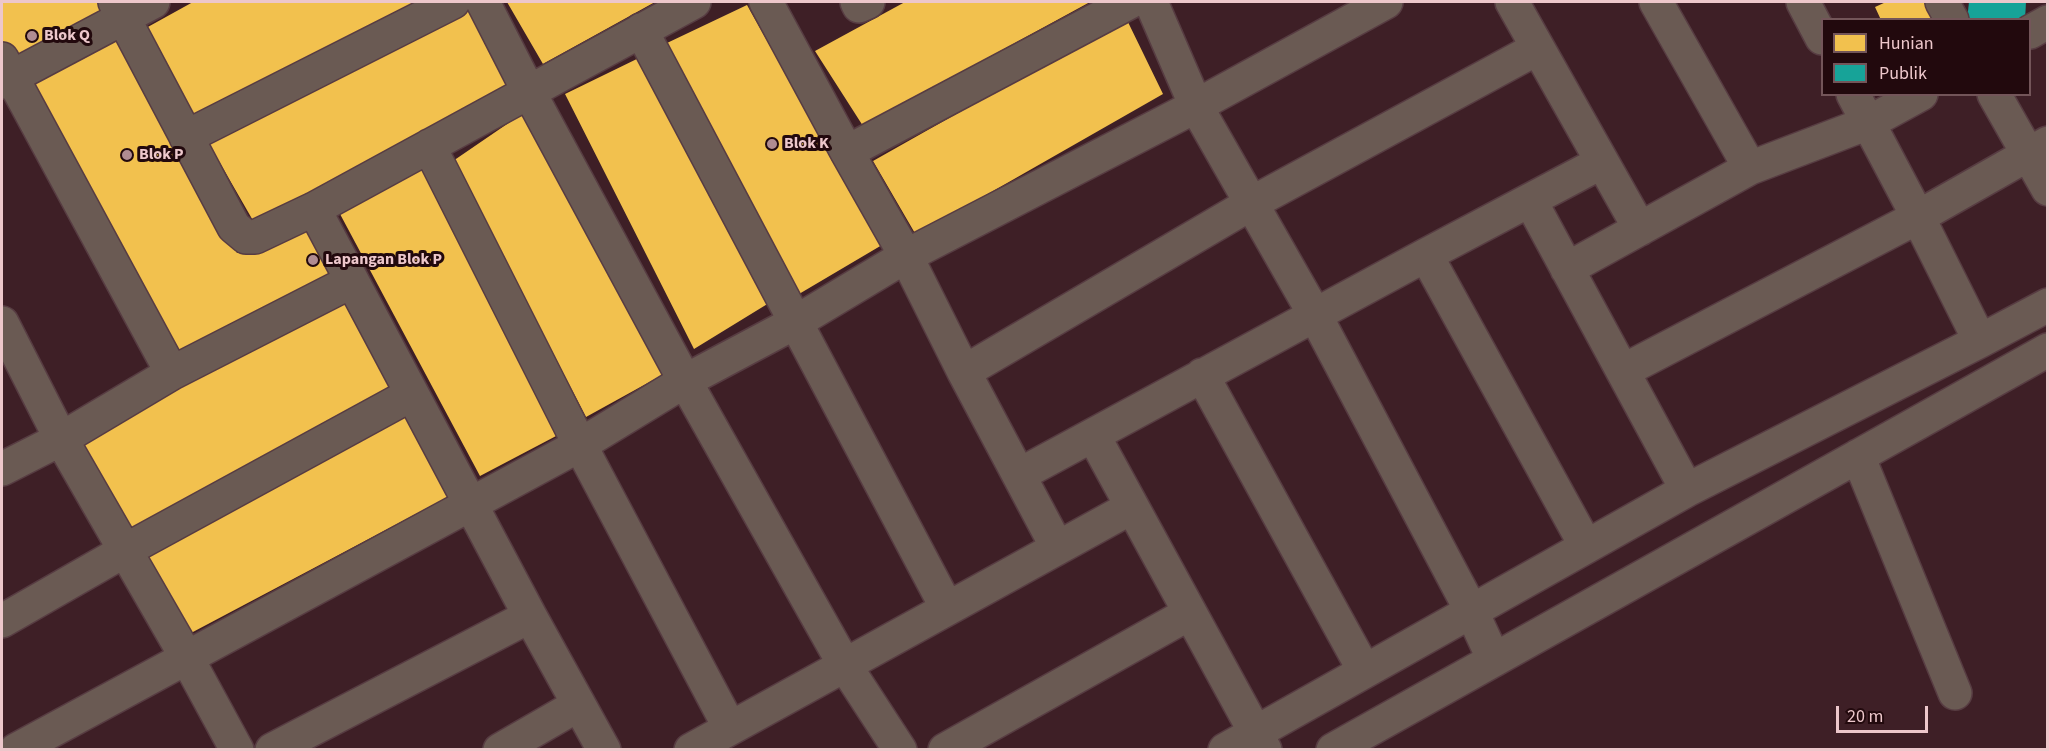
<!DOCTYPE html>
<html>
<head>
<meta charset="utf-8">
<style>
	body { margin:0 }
	#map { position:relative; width:2049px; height:751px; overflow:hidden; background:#3e1f26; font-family:"Source Sans 3",sans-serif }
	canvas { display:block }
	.frame { position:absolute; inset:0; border:3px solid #edc7cb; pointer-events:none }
	.legend { position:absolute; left:1821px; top:18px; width:210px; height:78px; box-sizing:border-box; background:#22090d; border:2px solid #735559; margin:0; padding:8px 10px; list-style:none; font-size:18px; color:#edc7cb }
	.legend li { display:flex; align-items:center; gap:12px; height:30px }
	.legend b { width:30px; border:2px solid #735559 }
	.scale { position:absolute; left:1836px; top:706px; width:92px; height:27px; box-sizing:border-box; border:3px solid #edc7cb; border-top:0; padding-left:8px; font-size:18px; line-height:21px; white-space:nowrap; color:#edc7cb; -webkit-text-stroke:4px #22090d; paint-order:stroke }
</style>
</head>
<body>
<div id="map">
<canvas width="2049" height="751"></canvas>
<div class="frame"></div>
<ul class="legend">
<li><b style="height:16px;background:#f2c14e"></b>Hunian</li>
<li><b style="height:16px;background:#17a398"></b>Publik</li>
</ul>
<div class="scale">20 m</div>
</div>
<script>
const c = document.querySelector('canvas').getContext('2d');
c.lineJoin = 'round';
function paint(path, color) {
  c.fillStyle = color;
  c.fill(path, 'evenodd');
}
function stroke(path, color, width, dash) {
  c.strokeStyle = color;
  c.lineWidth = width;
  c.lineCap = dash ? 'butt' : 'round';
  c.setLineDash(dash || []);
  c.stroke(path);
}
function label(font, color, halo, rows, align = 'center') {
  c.font = font + ' "Source Sans 3",sans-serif';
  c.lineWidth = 6;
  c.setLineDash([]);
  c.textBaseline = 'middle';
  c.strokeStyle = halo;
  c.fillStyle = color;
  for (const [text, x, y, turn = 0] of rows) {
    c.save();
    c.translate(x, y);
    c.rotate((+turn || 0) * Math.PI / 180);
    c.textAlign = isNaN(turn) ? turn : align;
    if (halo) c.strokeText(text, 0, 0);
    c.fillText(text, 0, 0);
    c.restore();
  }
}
const homes = new Path2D(`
	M2 2H103L109 13 2 69Z
	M193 2H425L196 121 146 28Z
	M507 2H655L543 64Z
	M905 2H1090L863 126 815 51Z
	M1886 2H1929L1938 20H1881L1875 7Z
	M471 5 511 89 255 224 205 137Z
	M747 5 882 245 799 294 667 43Z
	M1126 18 1163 94 916 235 873 161Z
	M117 35 237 253 310 226 336 276 177 355 33 84Z
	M645 55 769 303 694 349 565 94Z
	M529 109 664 374 586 417 453 161Z
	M425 161 558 435 480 476 340 214Z
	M350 296 392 387 133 530 80 439Z
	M407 412 450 496 191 633 146 553Z`);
const public = new Path2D(`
	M1969 2H2026L2025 20H1967Z`);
const minor = new Path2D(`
	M115 2 234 227 246 237H255L314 209 694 2
	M483 2 529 92 685 381 844 664 900 750
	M766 2 847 152 906 256 964 372 1057 547
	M857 2 859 6 868 2
	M1151 2 1196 106 1315 315 1471 610 1494 660
	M1512 2 1640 229
	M1656 2 1750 168
	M1803 2 1822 38
	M1942 2 1952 20
	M641 30 947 608
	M2030 32 2048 22
	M2 59 172 373
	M2 82 153 2
	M1853 94 1918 217 1980 341
	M1994 94 2048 189
	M186 137 453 2
	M429 146 580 445 730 728
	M847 152 1130 2
	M1530 200 1687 490
	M314 209 530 616 604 750
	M1426 255 1586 546
	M1567 269 1750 168 1868 123 1921 94
	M2 323 61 439 187 658 237 750
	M1623 371 1918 217 2048 143
	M964 372 1252 203 1538 48
	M1202 375 1364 670
	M1093 435 1265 750
	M1858 456 1955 693
	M2 469 61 439 172 373 352 281
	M1019 475 1426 255 1602 162
	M2 621 126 550 412 394
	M16 750 580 445 685 381 796 322 906 256 1196 106 1386 2
	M272 750 530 616
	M500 750 578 705
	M691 750 1132 507
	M945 750 1190 613
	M1225 750 1687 490 1980 341 2048 305
	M1333 750 2048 350`);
const markers = [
	[32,36,6,"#b08c91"],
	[772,144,6,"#b08c91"],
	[127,155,6,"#b08c91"],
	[313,260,6,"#b08c91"]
];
const poiNames = [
	["Blok Q",44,36],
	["Blok K",784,144],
	["Blok P",139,155],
	["Lapangan Blok P",325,260]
];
paint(homes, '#f2c14e');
paint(public, '#17a398');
stroke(minor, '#573c42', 36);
stroke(minor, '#6a5a53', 33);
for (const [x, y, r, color] of markers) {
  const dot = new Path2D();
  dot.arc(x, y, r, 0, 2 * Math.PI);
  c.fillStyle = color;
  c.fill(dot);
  stroke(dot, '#22090d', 2);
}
label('bold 16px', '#edc7cb', '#22090d', poiNames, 'left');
</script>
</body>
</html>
